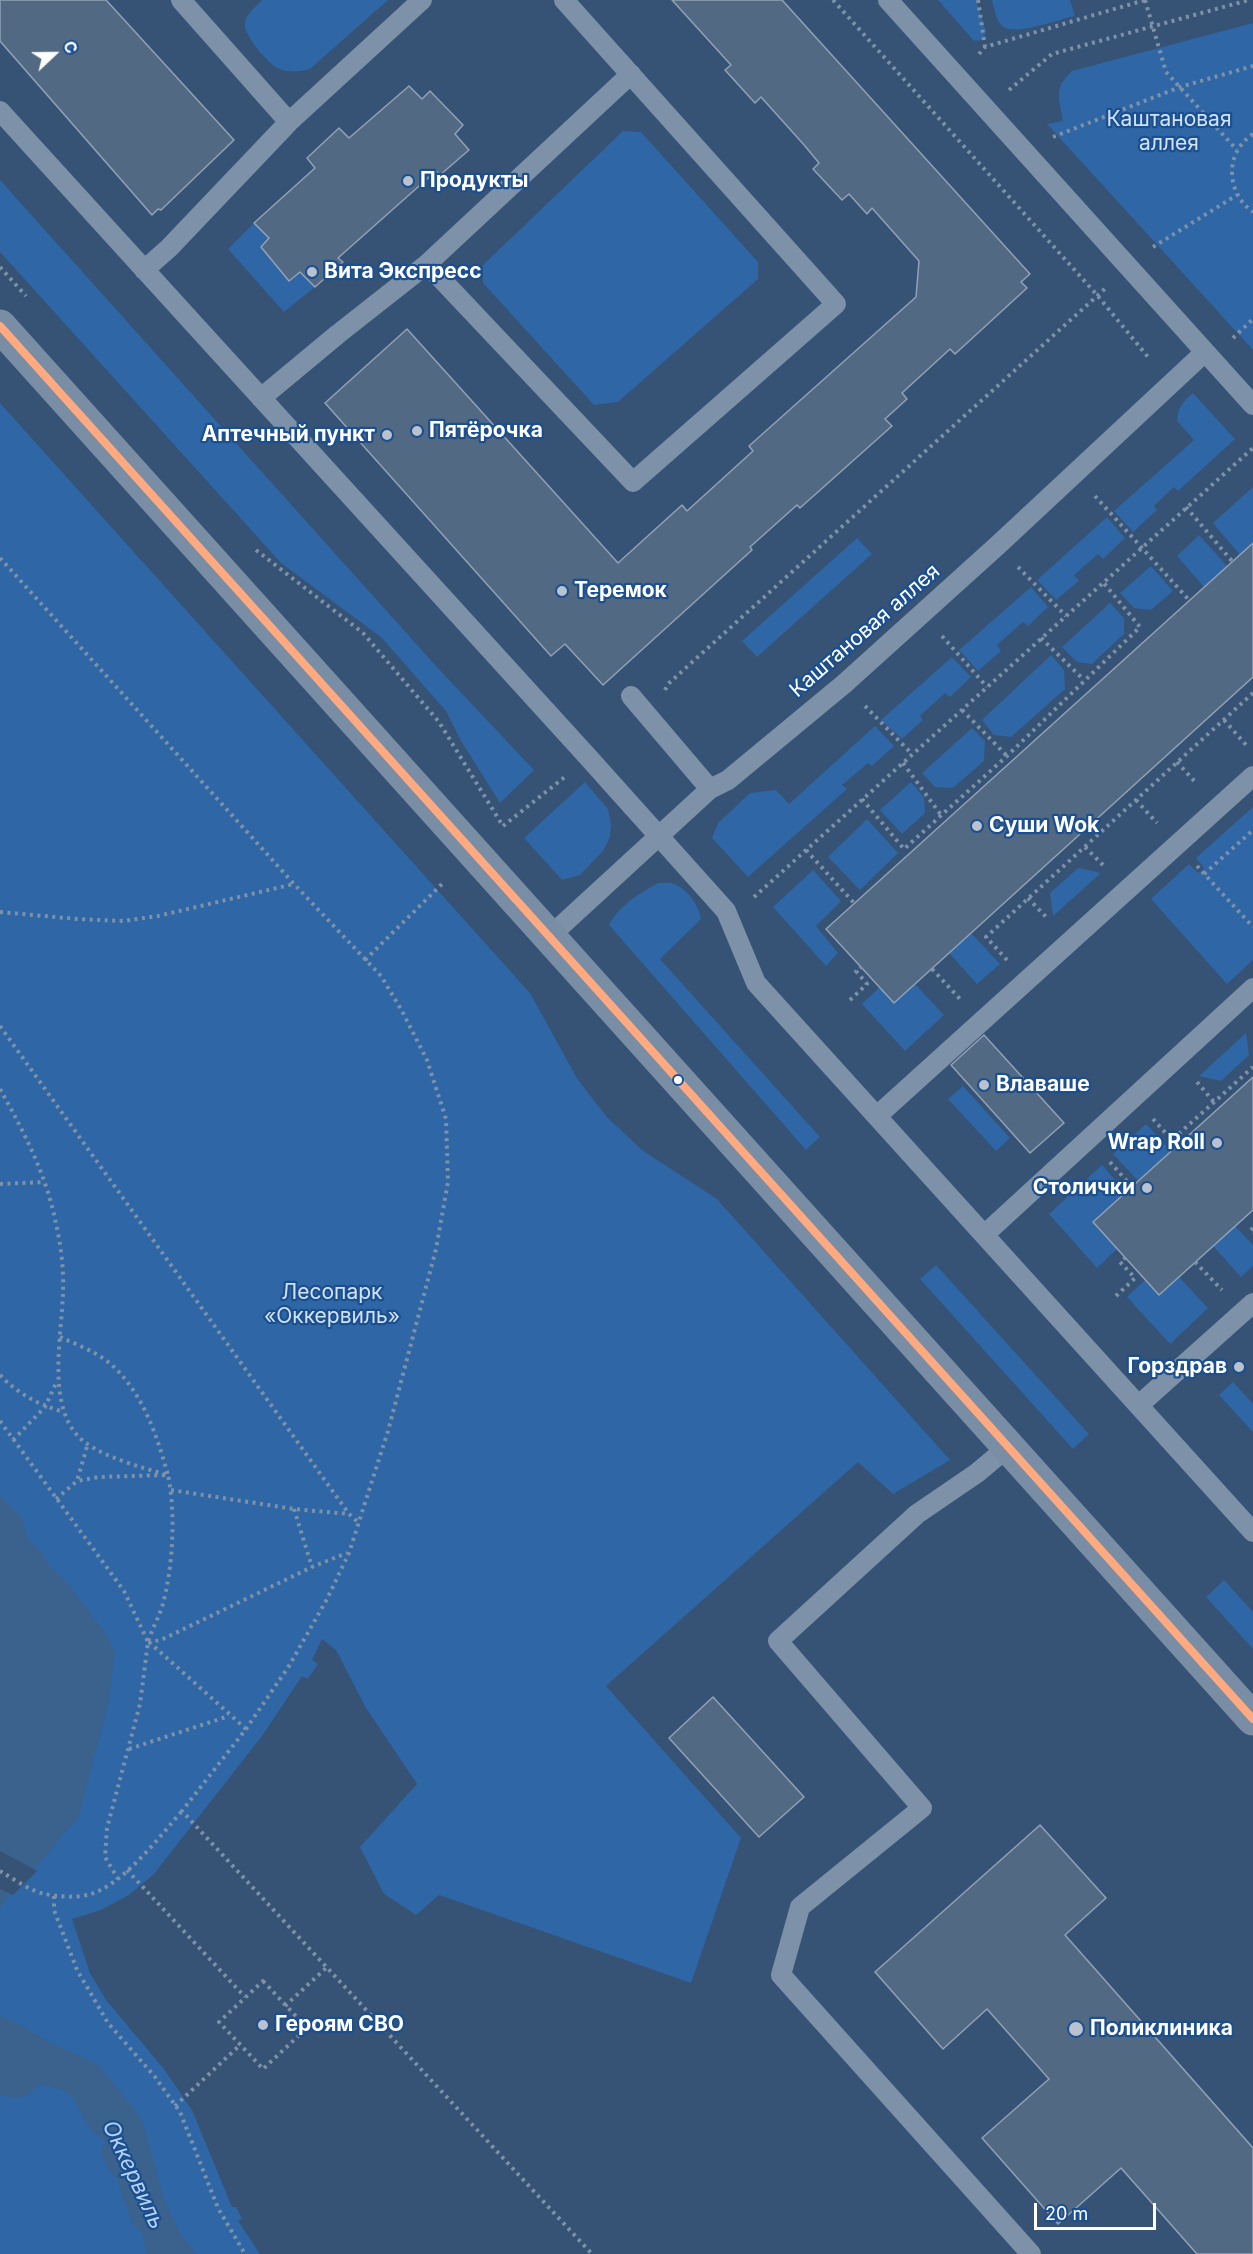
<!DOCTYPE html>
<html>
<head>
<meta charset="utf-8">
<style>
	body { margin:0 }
	#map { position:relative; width:1253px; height:2254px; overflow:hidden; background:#365274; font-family:Inter,sans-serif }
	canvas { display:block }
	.north { position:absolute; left:24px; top:24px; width:60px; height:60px; -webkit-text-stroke:4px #1b4f8f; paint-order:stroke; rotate:68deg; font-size:16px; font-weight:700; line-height:24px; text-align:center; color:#fff }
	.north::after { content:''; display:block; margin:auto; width:21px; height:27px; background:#fff; clip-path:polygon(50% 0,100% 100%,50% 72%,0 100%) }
	.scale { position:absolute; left:1034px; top:2203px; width:122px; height:27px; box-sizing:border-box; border:3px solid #fff; border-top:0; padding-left:8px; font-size:18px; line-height:21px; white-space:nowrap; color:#fff; -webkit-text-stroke:4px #1b4f8f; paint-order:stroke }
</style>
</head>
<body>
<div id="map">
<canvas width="1253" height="2254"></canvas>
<div class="north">С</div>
<div class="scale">20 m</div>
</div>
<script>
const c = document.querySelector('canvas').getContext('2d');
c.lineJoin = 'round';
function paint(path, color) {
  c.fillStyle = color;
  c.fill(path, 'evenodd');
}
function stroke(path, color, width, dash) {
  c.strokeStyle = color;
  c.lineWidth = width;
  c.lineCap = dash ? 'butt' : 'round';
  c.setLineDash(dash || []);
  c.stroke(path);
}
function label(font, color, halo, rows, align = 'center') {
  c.font = font + ' Inter,sans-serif';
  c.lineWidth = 4.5;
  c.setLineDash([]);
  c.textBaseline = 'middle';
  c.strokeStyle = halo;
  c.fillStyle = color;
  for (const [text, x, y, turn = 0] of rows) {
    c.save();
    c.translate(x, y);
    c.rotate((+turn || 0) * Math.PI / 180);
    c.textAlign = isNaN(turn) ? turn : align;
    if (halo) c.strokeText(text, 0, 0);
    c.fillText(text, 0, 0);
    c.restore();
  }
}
const green = new Path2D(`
	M262 0H388L310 69C299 72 287 73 277 68 267 62 242 34 245 22 247 13 255 7 262 0Z
	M938 0H976L986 31 983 40 974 41Z
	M992 0H1070L1075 16C1060 19 1013 37 1002 26 996 20 994 8 992 0Z
	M1253 23V350L1047 124 1063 121C1059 97 1053 89 1072 71Z
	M623 131 641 132 758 262V279L618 402 594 405 483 283V265Z
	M0 180 436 666 534 770 500 803 461 741 446 711 382 638 281 563 0 252Z
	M254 223 269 238 261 247 289 281 300 272 315 287 284 312 228 249Z
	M1193 393 1235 439 1178 491 1174 487 1154 506 1157 510 1133 532 1114 511 1194 440 1177 421C1178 407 1183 401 1193 393Z
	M0 403 530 993 578 1080 607 1117 642 1150 717 1199 950 1460 893 1494 858 1462 606 1686 741 1838 691 1983 439 1895 416 1915 384 1894 360 1847 417 1784 366 1708 336 1650 322 1639 312 1660 318 1664 308 1679 302 1676 262 1736 154 1874 129 1895 101 1910 72 1919 90 1973 106 2000 164 2069 192 2110 232 2207H236L242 2219 238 2221 260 2254H0Z
	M1253 487V543L1240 555 1213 523Z
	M1107 517 1125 538 1103 559 1098 554 1074 575 1079 581 1056 600 1037 580Z
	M1199 535 1227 566 1204 587 1177 556Z
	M857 538 872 554 757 657 742 641Z
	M1151 566 1173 591 1151 610 1134 608 1120 593Z
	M1031 587 1048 607 1028 626 1023 622 997 645 1001 651 978 671 959 650Z
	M1110 603 1124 618V634L1092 664 1077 662 1062 647Z
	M1051 655 1064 670 1065 689 1011 737 994 735 982 720Z
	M952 657 971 677 950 697 945 693 920 716 923 720 902 739 881 720Z
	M875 726 894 746 872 766 868 763 842 785 847 789 748 877 712 838 718 823 750 793 776 790 789 804Z
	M972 728 985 741 984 761 953 788 935 787 922 773Z
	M585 782 608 809 611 824 610 837 603 851 580 875 562 880 524 838Z
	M911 782 924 797 925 813 902 834 880 810Z
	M1253 807V960L1227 984 1151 899 1189 864 1198 873 1204 868 1196 858Z
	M867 819 898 853 860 890 828 857Z
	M1078 868 1101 873 1053 916 1050 893Z
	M813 870 841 901 816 926 838 953 826 966 773 907Z
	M659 883C663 883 670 882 674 884 688 889 699 906 701 919L660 959 820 1137 806 1150 609 925C619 906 640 892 659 883Z
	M971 933 1000 964 977 984 949 953Z
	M915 984 944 1015 905 1051 862 1004 880 987 894 1003Z
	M1246 1033 1249 1055 1221 1081 1199 1076Z
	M963 1086 1010 1138 996 1151 948 1099Z
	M1146 1124 1171 1151 1138 1181 1113 1154Z
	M1102 1165 1126 1192 1093 1222 1117 1249 1097 1268 1049 1214Z
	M1235 1226 1253 1245V1266L1241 1277 1213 1246Z
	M936 1265 1089 1434 1073 1449 920 1279Z
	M1179 1277 1208 1308 1170 1344 1127 1297 1145 1280 1159 1295Z
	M1233 1382 1253 1404V1432L1219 1395Z
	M1224 1580 1253 1612V1649L1206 1597Z`);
const water = new Path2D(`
	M0 1496 21 1517 29 1541 40 1550 48 1564 70 1586 108 1637 115 1652 109 1701 78 1820 68 1828 46 1856 37 1864 34 1872 10 1894 0 1908Z
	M0 2016 14 2022 53 2044 97 2064 127 2100 142 2120 164 2199 181 2235 196 2254H147L142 2232 133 2225 117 2179 109 2170 101 2152 105 2140 91 2131 73 2097 58 2088 38 2084C31 2100 14 2098 0 2095Z`);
const pier = new Path2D(`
	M0 1851 37 1871 13 1895 0 1889Z`);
const building = new Path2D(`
	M0 0H106L234 140 161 210 158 209 152 215 0 41Z
	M672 0H782L1030 274 1021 282 1027 288 955 354 950 349 902 393 907 399 885 419 892 426 800 508 797 505 750 547 752 550 603 685 565 644 551 656 325 403 407 329 618 563 682 505 687 511 753 451 749 446 916 297 919 261 872 208 867 214 849 194 842 200 813 169 819 163 805 146 761 97 755 103 725 70 731 65Z
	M409 86 422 99 430 91 463 125 455 134 469 150 440 175 436 171 338 258 343 262 315 287 300 272 289 281 261 247 269 238 254 223 315 168 307 158 339 128 349 138Z
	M1253 543V677L894 1003 826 929Z
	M984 1035 1064 1123 1030 1153 951 1065Z
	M1253 1077V1210L1159 1295 1093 1222Z
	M713 1697 804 1797 759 1837 669 1738Z
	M1040 1825 1106 1898 1065 1935 1253 2148V2254H1197L1121 2168 1058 2224 982 2138 1049 2079 987 2009 943 2049 875 1972Z`);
const path = new Path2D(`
	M833 0 1097 295 1148 357
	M978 0 985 47
	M1145 0 1166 72 1237 150
	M979 54 985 47 1145 0
	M1009 90 1052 54 1249 0
	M1253 134C1224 153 1226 193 1253 212
	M1053 137 1180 87 1253 66
	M1153 247 1237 195
	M0 267 26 296
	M1233 338 1253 319
	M1095 496 1189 600
	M1186 507 1232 561
	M256 550 363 633 439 722 501 823
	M0 558 294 884 381 976 402 1011 427 1060 446 1119 448 1182 436 1249 388 1431 349 1553 327 1599 289 1666 246 1729 182 1811 592 2254
	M1018 567 1066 616
	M942 636 987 687
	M1041 638 1084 680
	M665 690 668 684 1107 287
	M865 706 912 754
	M962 710 1007 756
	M1224 720 1247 746
	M1177 762 1197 784
	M903 763 941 815
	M862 799 904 849 1007 756 1140 627 1103 582
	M1136 800 1157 823
	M503 826 566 776
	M1085 847 1105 867
	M806 850 854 903
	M1197 866 1253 927
	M1204 874 1253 830
	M754 897 1253 448
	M1028 898 1048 919
	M0 912 77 919 123 921 158 916 294 884
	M365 960 444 882
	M1007 960 986 937 1253 693
	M932 969 960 999
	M850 1000 867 984 856 971 861 967
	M0 1026 349 1514 359 1523
	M1197 1082 1214 1102
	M0 1089C24 1132 47 1176 56 1224 61 1245 64 1271 63 1292 62 1334 47 1401 77 1435 94 1455 143 1468 168 1475 176 1513 173 1569 162 1607 158 1619 152 1629 148 1642
	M1153 1119 1172 1140 1253 1067
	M1110 1162 1132 1187
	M0 1184 44 1182
	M1253 1228 1250 1231 1253 1233
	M1195 1262 1222 1290
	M1116 1296 1135 1278 1120 1262 1125 1258
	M60 1337C78 1345 99 1353 114 1367 144 1396 157 1436 168 1475L99 1477 77 1481
	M0 1375C18 1394 39 1405 64 1412
	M0 1421 124 1591 148 1642 140 1704 107 1828 105 1857 118 1879
	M13 1440 45 1407 57 1381
	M171 1490 294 1509 349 1514
	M56 1499 77 1481 88 1443
	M294 1509 312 1567
	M148 1642 161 1640 312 1567 347 1553
	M149 1642 246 1729
	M129 1749 229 1716
	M127 1870 245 1997
	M0 1871C14 1879 30 1891 45 1894 58 1897 78 1898 91 1894 125 1883 159 1837 182 1811
	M54 1896V1910L77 1970 108 2023 155 2077 180 2112 218 2208 245 2254
	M263 1981 307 2028 263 2069 219 2022Z
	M285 2006 326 1968
	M175 2106 240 2045`);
const lane = new Path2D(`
	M181 0 289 122
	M564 0 836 304 633 482 427 264 631 74
	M888 0 1253 405
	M0 111 588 757 726 911 756 983 1253 1532
	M144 270 169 248 289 122 422 0
	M261 398 338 334 427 264
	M631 696 710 789
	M549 937 710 789 728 780 844 684 998 545 1205 352
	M877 1116 1253 776
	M984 1235 1253 988
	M1139 1405 1253 1303
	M1008 1447 977 1473 917 1514 778 1641 922 1808 800 1907 781 1975 1031 2254`);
const secondary = new Path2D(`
	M0 326 1253 1719`);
const bus1 = new Path2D(`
	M0 326 1253 1719`);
const markers = [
	[408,181,6,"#b9c2ce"],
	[312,272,6,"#b9c2ce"],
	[417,431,6,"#b9c2ce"],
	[387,435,6,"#b9c2ce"],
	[562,591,6,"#b9c2ce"],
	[977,826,6,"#b9c2ce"],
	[678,1080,5,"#fff"],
	[984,1085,6,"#b9c2ce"],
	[1217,1143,6,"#b9c2ce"],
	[1147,1188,6,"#b9c2ce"],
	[1239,1367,6,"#b9c2ce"],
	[263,2025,6,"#b9c2ce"],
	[1076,2029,8,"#b9c2ce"]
];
const parkNames = [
	["Каштановая",1169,120],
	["аллея",1169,144],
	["Лесопарк",332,1293],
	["«Оккервиль»",332,1317]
];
const poiNames = [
	["Продукты",420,181],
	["Вита Экспресс",324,272],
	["Пятёрочка",429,431],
	["Аптечный пункт",375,435,"right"],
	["Теремок",574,591],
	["Суши Wok",989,826],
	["Влаваше",996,1085],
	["Wrap Roll",1205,1143,"right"],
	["Столички",1135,1188,"right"],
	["Горздрав",1227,1367,"right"],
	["Героям СВО",275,2025],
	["Поликлиника",1090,2029]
];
const streetNames = [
	["Каштановая аллея",865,631,-41]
];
const waterNames = [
	["Оккервиль",133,2175,65]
];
paint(green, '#2f66a5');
paint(water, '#3b618d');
paint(pier, '#365274');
paint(building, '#526984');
stroke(building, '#92a2b6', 1.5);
stroke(path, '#7d92a8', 4, [3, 4.5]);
stroke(lane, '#7d92a8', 20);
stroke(secondary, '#798da4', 33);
stroke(bus1, '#ffa980', 8);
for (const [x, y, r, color] of markers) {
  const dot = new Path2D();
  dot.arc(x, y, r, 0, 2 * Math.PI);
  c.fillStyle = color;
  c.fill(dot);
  stroke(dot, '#1b4f8f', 2);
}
label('21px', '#cfe3fa', '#1b4f8f', parkNames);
label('bold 21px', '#fff', '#1b4f8f', poiNames, 'left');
label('21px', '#fff', '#1b4f8f', streetNames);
label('italic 22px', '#b5d3f5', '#1b4f8f', waterNames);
</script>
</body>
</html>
